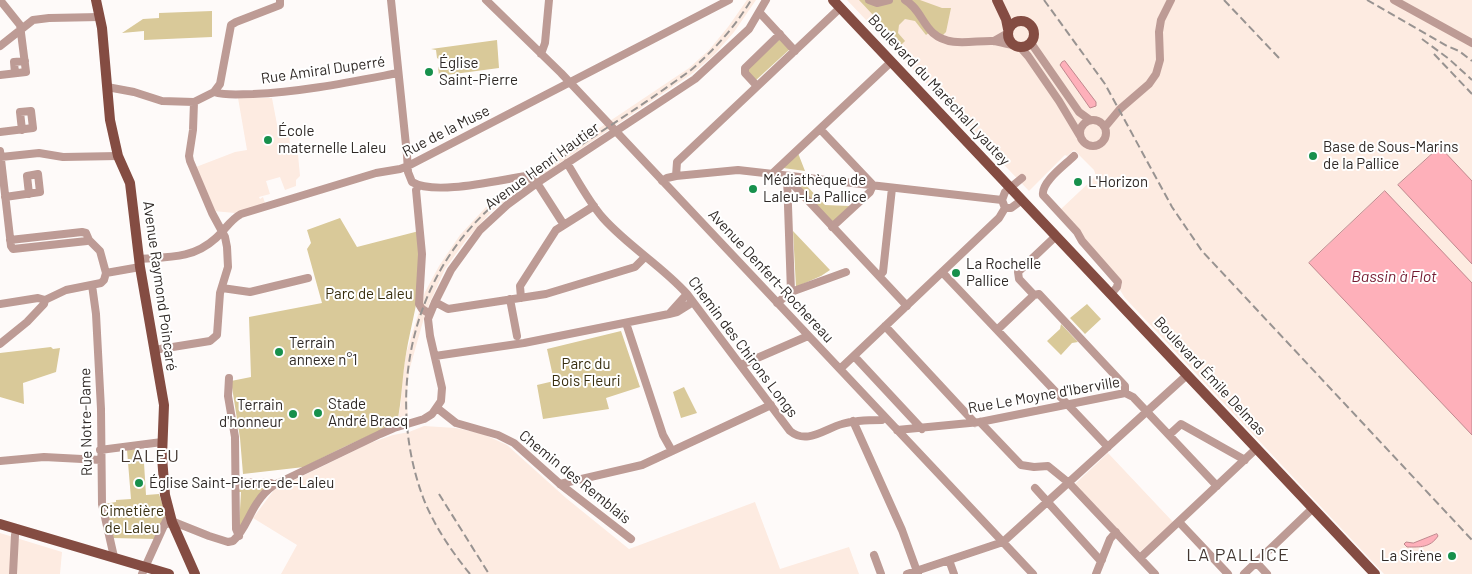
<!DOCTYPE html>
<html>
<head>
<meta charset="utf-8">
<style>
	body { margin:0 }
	canvas { display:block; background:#fefaf9 }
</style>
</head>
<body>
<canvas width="1472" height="574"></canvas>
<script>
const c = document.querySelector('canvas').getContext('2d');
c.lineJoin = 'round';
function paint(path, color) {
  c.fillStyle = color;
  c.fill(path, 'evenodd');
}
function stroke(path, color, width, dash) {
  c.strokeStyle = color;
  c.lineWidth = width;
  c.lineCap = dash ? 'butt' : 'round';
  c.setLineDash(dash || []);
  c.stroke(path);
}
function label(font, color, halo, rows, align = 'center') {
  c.font = font + ' Barlow,sans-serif';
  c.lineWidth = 4;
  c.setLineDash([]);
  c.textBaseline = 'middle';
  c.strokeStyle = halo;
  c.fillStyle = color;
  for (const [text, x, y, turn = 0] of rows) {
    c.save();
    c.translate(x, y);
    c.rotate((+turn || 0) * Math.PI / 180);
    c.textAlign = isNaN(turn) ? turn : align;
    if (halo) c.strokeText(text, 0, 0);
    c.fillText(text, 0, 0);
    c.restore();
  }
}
const built = new Path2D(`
	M747 0H756L734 32 714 55 693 73 511 196 491 212 466 240 445 269 426 311 409 371 407 394 408 422 397 425 401 402 402 378 406 354 425 292 439 266 460 235 486 207 507 190 689 68 709 50 728 27Z
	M847 0H1472V574H1384L1125 298 1120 290 1122 283 1083 239 1080 230 1061 209 1096 176 1094 170 1074 150 1067 156 1065 155 1029 191Z
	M238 98H272L279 135 289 134 290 145 297 144 300 176 296 180V186L285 190 280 177 266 181 270 194 259 197 260 199 263 197 265 203 235 213 213 211 196 167 235 152 247 150Z
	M424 426 456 428 483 434 507 445 566 498 629 549 755 502 780 569 849 547 859 574H281L297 545 253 518 274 490 370 443 393 435 409 432Z
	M1108 453 1173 522 1140 552 1075 484Z
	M0 533 62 552 60 574H0Z`);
const green = new Path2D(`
	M859 0H920L942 8H951L946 32 941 37 931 31 926 35 915 21 905 19 899 25 898 33 905 41 901 45Z
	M212 11V37L144 40V31L122 33 143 19 159 18V13Z
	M780 39 790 49 755 81 746 71Z
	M497 40 499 68 439 76 438 67 441 66 442 61 437 58 436 50 431 49Z
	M798 153 805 171 783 168Z
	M804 183 825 205 850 206 833 223 800 188Z
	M340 218 357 247 419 231C419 242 422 254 421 266 420 295 411 325 406 354 402 377 402 400 397 423L344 447 304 467 243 474 240 438 231 381 251 377 249 317 322 303 307 249 311 243 307 230Z
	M793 231 830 270 821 276 796 287Z
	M1087 304 1101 319 1085 334 1070 318Z
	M1061 324 1078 342 1072 343 1061 355 1047 341 1060 329Z
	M621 331 640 387 606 398 609 409 543 419 537 385 554 381 547 349Z
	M51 347 53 349 60 348 56 372 23 383 24 404 0 397V353Z
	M684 387 697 413 681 418 673 392Z
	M140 449 141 462 144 463 146 495 159 494 166 515 156 539 112 538 104 504 116 502V500L131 499 127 450Z
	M247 484 248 488H265L255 501 242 527H239L241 492H238L242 486Z`);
const water = new Path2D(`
	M1065 61 1096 102V106L1090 108 1060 65 1062 62Z
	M1440 147 1472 181V264L1398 185Z
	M1385 191 1472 283V435L1309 263Z
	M1437 534 1438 536C1430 548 1420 547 1407 547L1404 544 1406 542 1413 543Z`);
const minor = new Path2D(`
	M0 0 20 25 26 72 0 75
	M391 0 407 155 408 172 412 182C435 196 498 180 526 176L537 183 564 225
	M486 0 561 73 1033 574
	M869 0 877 3 889 0
	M905 0C919 8 922 23 933 33 950 48 974 40 994 41 1000 42 1007 44 1013 45
	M1394 0 1472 43
	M760 13 795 51
	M994 41 1008 33
	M1031 43 1079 112 1090 120
	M0 46 33 20 49 18 100 17
	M1020 47 1028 56 1059 101 1080 136
	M541 54 545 43 549 0
	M15 73 14 62 25 61
	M757 86 745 73V68L780 34
	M107 87 134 92 162 101 194 102 214 92C227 96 240 94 253 94 301 92 350 82 398 73
	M214 92 220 84 231 25 236 22 280 5V0
	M1080 133a13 13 0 1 1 26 0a13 13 0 1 1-26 0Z
	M1105 127 1120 109 1149 84 1156 74 1160 60 1159 32 1161 20 1171 0
	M820 129 873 185 870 192 832 227
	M0 132 33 128 31 111 20 112 22 130
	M0 151 11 246 13 249 87 241 89 240 86 233 82 232 10 240
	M1074 156C1065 165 1041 182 1043 195L1077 232 1082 241 1118 282 1117 287 1111 294
	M1 157 39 153 63 157 118 156
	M567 163C578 181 589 202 603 218 629 247 662 266 687 294L790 431C807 445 824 429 842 424 855 420 869 420 882 420L885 417
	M773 173 891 62
	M676 176 677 162 840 8
	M787 177 791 292
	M787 178 907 306
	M662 181 667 178 676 176 738 170 1002 200
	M419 185 416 190 422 254 419 304 422 309 430 314
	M5 197 40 192 38 174 27 176 29 194
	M1022 200 1011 208H1005L1002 200 1005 192 1022 178
	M89 240 100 251 106 273
	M139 259C169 257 193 259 216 238 225 230 230 220 241 214L376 173 400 169 408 166 729 0
	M942 272 1108 447
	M879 276 883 272 892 188
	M92 285 96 314 101 409 102 504 114 557
	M222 288 250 292 308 278
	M1034 295 1019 279 1018 272 1056 236
	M521 298 520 286 556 230 594 206
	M510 299 517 336
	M435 302 448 309 546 294 635 267 645 257
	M777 303 791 292 846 272
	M0 304 38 298 45 300 66 290 101 283 104 280 106 273 140 267
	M669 314 677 312 693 302
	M626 323 663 435 672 451
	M885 326 975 423
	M997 330 1034 295 1039 294 1125 386V393
	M0 344 27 322 44 304 45 300
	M154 350 210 341 217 335 220 293 228 267 227 247 225 237 212 213 190 161 189 156 193 130 194 102
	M435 356 524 343 669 314 687 294
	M854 356 922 429
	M741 365 808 336
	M840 369 999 218 1005 208
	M229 378 228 396 235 437 236 529 239 536
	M437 408 456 423 498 435 514 443 560 484 631 539
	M853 421 902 530 918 574
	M980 422 1021 465 1034 467 1048 466 1069 483 1155 574
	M897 430 980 422 1125 393 1133 397 1217 486
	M1169 435 1181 424 1245 460
	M100 450 162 442
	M0 461 44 457 101 460
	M237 482 271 483 274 485
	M560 484 642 465 771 405
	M1035 488 1099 559 1102 560
	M1179 522 1228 574
	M164 525 174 522 209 536 228 542 233 541C245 530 248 516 257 503 262 495 267 490 274 485L380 434 394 428 424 419 432 414 441 401 442 388 430 336 428 319 435 302 451 270 480 230 507 205 537 183 695 79 749 29 766 0
	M874 555 881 574
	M1140 558 1257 448
	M949 560 954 574
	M1256 562 1267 574
	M13 574 15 535
	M142 574 166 521
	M907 574 1003 542 1187 375
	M1096 574 1110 539 1116 532
	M1244 574 1313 508`);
const major = new Path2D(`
	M96 0 102 28 110 120 118 156 130 183 140 267 164 405 162 457 165 495 172 522 195 574
	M833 0 1375 574
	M997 0 1006 19 1008 29
	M1008 34a13 13 0 1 1 26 0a13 13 0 1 1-26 0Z
	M0 524 169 574`);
const rail = new Path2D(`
	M1044 0 1105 84 1172 207 1202 251 1472 540
	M1224 0 1279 58
	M1367 0 1447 46 1459 51 1472 61
	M1422 39 1449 59 1472 80
	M1434 54 1472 94
	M439 494 489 574
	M470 574C452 552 435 527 424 500 386 401 409 282 489 209 512 188 539 172 566 155 608 127 650 100 691 70 714 50 735 27 751 0`);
const markers = [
	[429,72,5,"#17904c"],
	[268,140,5,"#17904c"],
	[1313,156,5,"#17904c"],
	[1078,182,5,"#17904c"],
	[753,189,5,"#17904c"],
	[956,273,5,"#17904c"],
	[279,352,5,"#17904c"],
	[318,413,5,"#17904c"],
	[293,414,5,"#17904c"],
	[139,483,5,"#17904c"],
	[1452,556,5,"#17904c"]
];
const poiNames = [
	["Église",439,63],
	["Saint-Pierre",439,80],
	["École",278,131],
	["maternelle Laleu",278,148],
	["Base de Sous-Marins",1323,147],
	["de la Pallice",1323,164],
	["Médiathèque de",763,180],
	["Laleu-La Pallice",763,197],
	["L'Horizon",1088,182],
	["La Rochelle",966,264],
	["Pallice",966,281],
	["Terrain",289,343],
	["annexe n°1",289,360],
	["Stade",328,404],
	["André Bracq",328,421],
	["Terrain",283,405,"right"],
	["d'honneur",283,422,"right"],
	["Église Saint-Pierre-de-Laleu",149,483],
	["La Sirène",1442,556,"right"]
];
const streetNames = [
	["Rue Amiral Duperré",323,70,-8],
	["Boulevard du Maréchal Lyautey",939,90,47],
	["Rue de la Muse",446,131,-27],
	["Avenue Henri Hautier",542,166,-36],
	["Avenue Denfert-Rochereau",771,276,47],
	["Avenue Raymond Poincaré",160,286,82],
	["Chemin des Chirons Longs",743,347,53],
	["Boulevard Émile Delmas",1210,376,47],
	["Rue Le Moyne d'Iberville",1044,395,-10],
	["Rue Notre-Dame",86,422,-91],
	["Chemin des Remblais",575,477,39]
];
const parkNames = [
	["Parc de Laleu",369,294],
	["Parc du",586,364],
	["Bois Fleuri",586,381],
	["Cimetière",132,511],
	["de Laleu",132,528]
];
const waterNames = [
	["Bassin à Flot",1394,277]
];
const quarterNames = [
	["LALEU",150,456],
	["LA PALLICE",1238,555]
];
paint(built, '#fdebe1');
paint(green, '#d9c999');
paint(water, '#feb0ba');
stroke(water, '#c0888e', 1);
stroke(minor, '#bd9b95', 8);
stroke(major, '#844c42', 10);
stroke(rail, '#989391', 2, [8, 4]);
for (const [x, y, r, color] of markers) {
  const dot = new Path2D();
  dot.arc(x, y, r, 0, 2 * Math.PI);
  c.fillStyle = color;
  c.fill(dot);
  stroke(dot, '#fff', 2);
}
label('15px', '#2f2926', '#fff', poiNames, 'left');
label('15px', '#2f2926', '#fff', streetNames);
label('15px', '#382e0f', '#fff', parkNames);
label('italic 16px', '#741c32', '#fff', waterNames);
c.letterSpacing = '1px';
label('18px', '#433731', '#fff', quarterNames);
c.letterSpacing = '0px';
</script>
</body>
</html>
